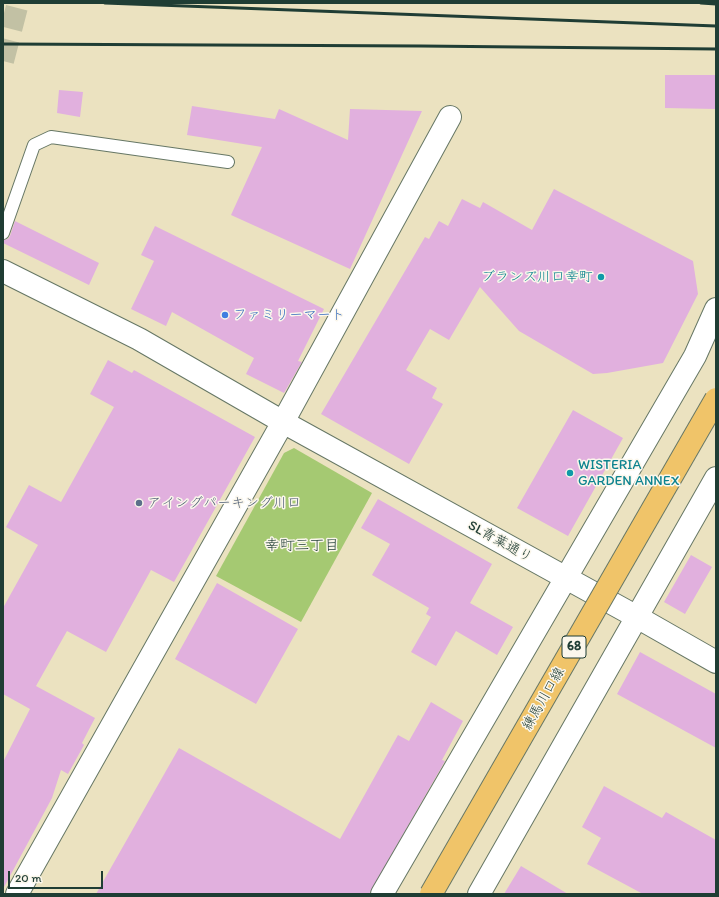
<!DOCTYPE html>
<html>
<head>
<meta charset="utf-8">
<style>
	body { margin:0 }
	#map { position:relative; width:719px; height:897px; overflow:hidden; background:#ebe2c0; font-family:Itim,sans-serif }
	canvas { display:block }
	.frame { position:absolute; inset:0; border:4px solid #1f3d34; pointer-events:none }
	.scale { position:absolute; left:8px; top:871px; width:95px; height:18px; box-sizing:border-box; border:2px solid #1f3d34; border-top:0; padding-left:5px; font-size:12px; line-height:14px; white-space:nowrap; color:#1f3d34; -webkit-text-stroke:3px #fbf7ec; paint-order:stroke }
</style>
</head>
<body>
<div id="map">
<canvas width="719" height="897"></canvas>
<div class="frame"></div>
<div class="scale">20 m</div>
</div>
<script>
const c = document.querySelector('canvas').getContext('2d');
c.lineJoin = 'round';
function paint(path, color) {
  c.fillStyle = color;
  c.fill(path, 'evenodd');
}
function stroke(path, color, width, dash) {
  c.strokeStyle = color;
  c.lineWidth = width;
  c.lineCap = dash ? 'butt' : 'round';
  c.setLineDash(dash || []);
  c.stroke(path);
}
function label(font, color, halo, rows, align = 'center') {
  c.font = font + ' Itim,"Klee One",sans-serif';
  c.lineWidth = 3;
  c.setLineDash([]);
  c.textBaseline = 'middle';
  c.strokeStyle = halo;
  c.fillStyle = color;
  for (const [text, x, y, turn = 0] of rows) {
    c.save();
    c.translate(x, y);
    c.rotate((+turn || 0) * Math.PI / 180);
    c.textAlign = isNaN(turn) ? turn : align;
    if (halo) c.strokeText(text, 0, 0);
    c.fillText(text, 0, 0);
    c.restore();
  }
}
const green = new Path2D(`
	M294 448 372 493 301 622 216 576 284 453Z`);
const building = new Path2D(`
	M665 75H716V109L665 108Z
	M59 90 83 92 80 117 57 113Z
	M192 106 275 119 279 109 348 140 350 109 422 111 350 269 231 215 262 147 187 135Z
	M554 189 693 261 698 294 663 363 607 373 593 374 519 331 480 287 449 340 430 329 406 370 437 388 432 398 443 404 409 464 321 414 425 237 429 239 439 221 448 226 462 199 480 208 483 202 532 230Z
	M15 221 99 263 89 285 3 243V240L8 239 10 236Z
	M155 226 324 309 298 361 302 362 284 393 246 374 254 358 172 312 166 326 131 309 154 261 141 255Z
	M108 360 132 373 134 370 255 437 174 582 151 570 106 652 67 631 36 686 95 718 82 743 84 745 68 774 61 770 52 798 3 889V762L30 709 3 694V608L38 545 6 527 29 485 61 502 114 407 90 394Z
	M573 410 623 438 568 536 517 508Z
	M378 499 492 564 470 603 513 627 497 655 456 631 436 666 411 652 431 617 426 614 429 608 372 575 390 544 361 528Z
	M691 555 712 567 685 614 664 602Z
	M217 583 298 629 256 704 175 659Z
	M640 652 716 694V748L617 694Z
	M431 702 463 721 442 760 445 761 369 894H96L179 748 340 839 398 735 409 741Z
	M604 786 662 818 666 812 716 840V894H643L587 864 601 838 582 827Z
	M521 866 568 894H504Z`);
const secondaryTunnel = new Path2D(`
	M3 61 18 3`);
const lane = new Path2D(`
	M3 233 34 145 51 137 228 162`);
const street = new Path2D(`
	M3 271 139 339 283 422 637 617 716 662
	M17 894 283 422 450 117
	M382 894 695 356 716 309
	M479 894 716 478`);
const rail = new Path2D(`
	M105 3 716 26
	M701 3 716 4
	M3 44 421 46 716 49`);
const primaryBridge = new Path2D(`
	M431 894 716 399`);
const markers = [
	[601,277,4,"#0f9aa8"],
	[225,315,4,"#3f7fe0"],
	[570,473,4,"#0f9aa8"],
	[139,503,4,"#5c6f8a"]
];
const shields = [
	[574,647,24]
];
const shieldNames = [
	["68",574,647]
];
const cultureNames = [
	["ブランズ川口幸町",593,277],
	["WISTERIA",578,465,"left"],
	["GARDEN ANNEX",578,481,"left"]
];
const shopNames = [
	["ファミリーマート",233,315]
];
const serviceNames = [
	["アイングパーキング川口",147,503]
];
const streetNames = [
	["SL青葉通り",500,542,29],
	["練馬川口線",544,699,-60]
];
const neighbourhoodNames = [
	["幸町三丁目",302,546]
];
paint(green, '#a5c972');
paint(building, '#e1b0de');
stroke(secondaryTunnel, '#c2c1a4', 22, [22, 11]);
stroke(lane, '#667765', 14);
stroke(street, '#667765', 24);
stroke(lane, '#fff', 12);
stroke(street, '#fff', 22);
stroke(rail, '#1f3d34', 3);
stroke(primaryBridge, '#667765', 24, []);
stroke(primaryBridge, '#f0c469', 22);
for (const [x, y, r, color] of markers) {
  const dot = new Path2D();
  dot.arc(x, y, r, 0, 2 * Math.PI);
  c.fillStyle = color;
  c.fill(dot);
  stroke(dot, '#fbf7ec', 1.5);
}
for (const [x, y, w] of shields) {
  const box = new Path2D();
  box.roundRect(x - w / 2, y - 11, w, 22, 3);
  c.fillStyle = '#fbf7ec';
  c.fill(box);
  stroke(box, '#1f3d34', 1);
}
label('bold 13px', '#1f3d34', null, shieldNames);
label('14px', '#0d838f', '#fbf7ec', cultureNames, 'right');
label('14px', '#366cbe', '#fbf7ec', shopNames, 'left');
label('14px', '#4e5e75', '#fbf7ec', serviceNames, 'left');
label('14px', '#1f3d34', '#fbf7ec', streetNames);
label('15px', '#1f3d34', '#fbf7ec', neighbourhoodNames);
</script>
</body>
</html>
